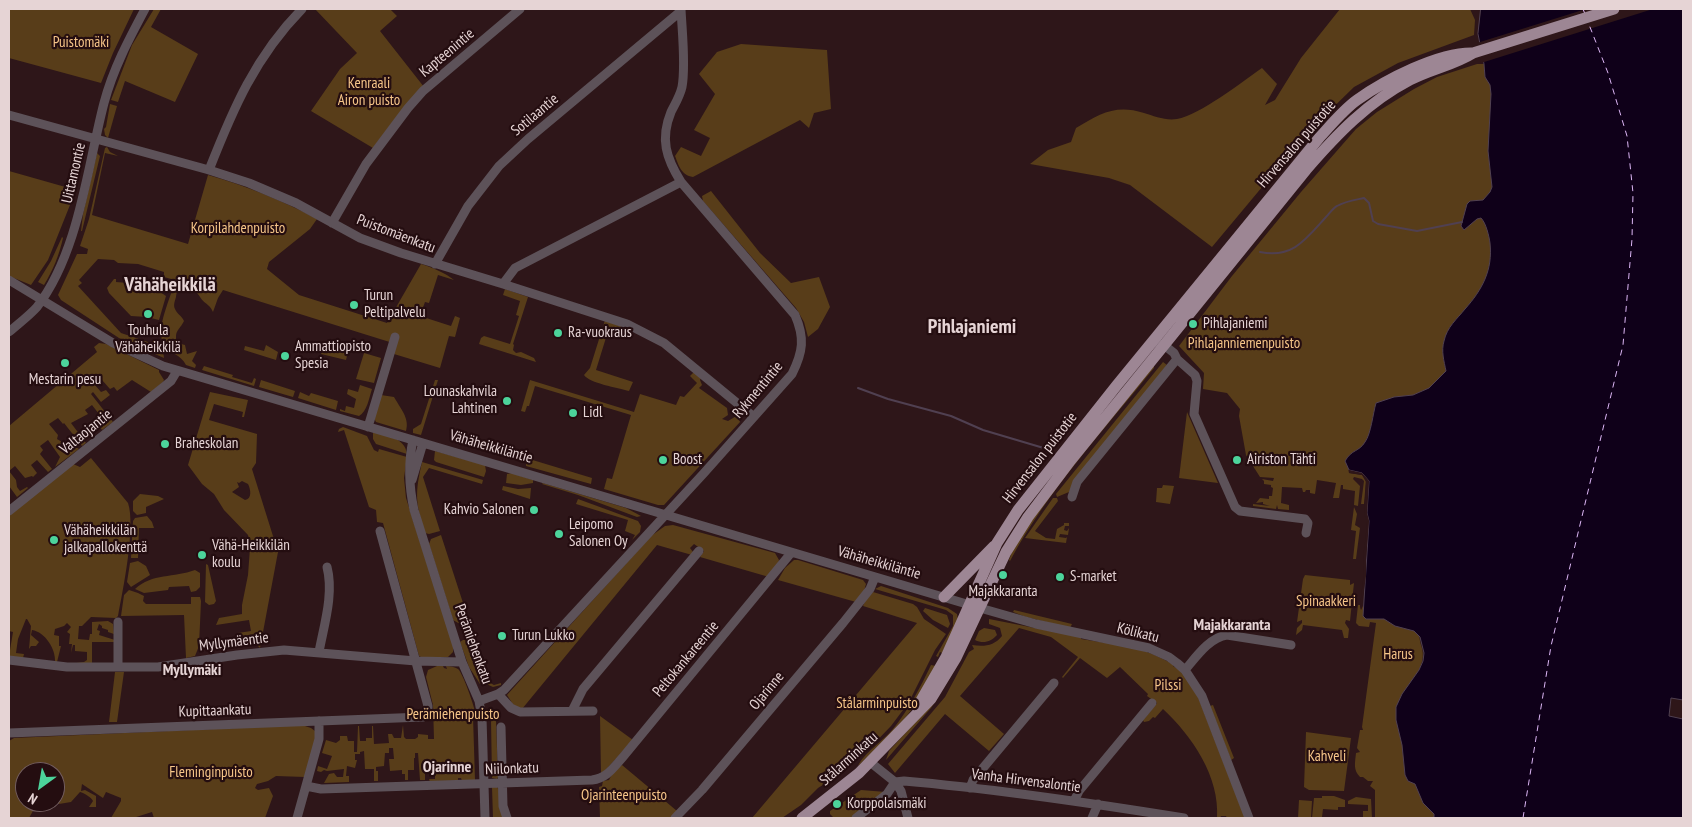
<!DOCTYPE html>
<html>
<head>
<meta charset="utf-8">
<style>
	body { margin:0 }
	#map { position:relative; width:1692px; height:827px; overflow:hidden; background:#2e1619; font-family:"PT Sans Narrow",sans-serif }
	canvas { display:block }
	.frame { position:absolute; inset:0; border:10px solid #e6d4d5; pointer-events:none }
	.north { position:absolute; left:15px; top:762px; width:50px; height:50px; box-sizing:border-box; background:#240d10; border:1px solid #725d5f; border-radius:50%; rotate:212deg; font-size:14px; font-weight:700; line-height:20px; text-align:center; color:#e6d4d5 }
	.north::after { content:''; display:block; margin:auto; width:18px; height:22px; background:#4cd49b; clip-path:polygon(50% 0,100% 100%,50% 72%,0 100%) }
</style>
</head>
<body>
<div id="map">
<canvas width="1692" height="827"></canvas>
<div class="frame"></div>
<div class="north">N</div>
</div>
<script>
const c = document.querySelector('canvas').getContext('2d');
c.lineJoin = 'round';
function paint(path, color) {
  c.fillStyle = color;
  c.fill(path, 'evenodd');
}
function stroke(path, color, width, dash) {
  c.strokeStyle = color;
  c.lineWidth = width;
  c.lineCap = dash ? 'butt' : 'round';
  c.setLineDash(dash || []);
  c.stroke(path);
}
function label(font, color, halo, rows, align = 'center') {
  c.font = font + ' "PT Sans Narrow",sans-serif';
  c.lineWidth = 4.5;
  c.setLineDash([]);
  c.textBaseline = 'middle';
  c.strokeStyle = halo;
  c.fillStyle = color;
  for (const [text, x, y, turn = 0] of rows) {
    c.save();
    c.translate(x, y);
    c.rotate((+turn || 0) * Math.PI / 180);
    c.textAlign = isNaN(turn) ? turn : align;
    if (halo) c.strokeText(text, 0, 0);
    c.fillText(text, 0, 0);
    c.restore();
  }
}
const green = new Path2D(`
	M9 9H134L113 53 101 83 9 58Z
	M154 9H161L151 27 198 54 175 102 125 81 118 102 111 100 132 45Z
	M315 9H390L397 16 380 31 424 87 398 115 373 148 311 111 340 69 357 53Z
	M1340 9H1470L1475 20 1474 35 1398 63 1354 87 1308 132 1212 247 1130 185 1109 178 1030 164 1048 150 1071 142 1076 128C1100 114 1115 104 1144 113 1154 116 1166 121 1177 119 1200 115 1242 82 1262 68L1277 84 1265 105 1275 100 1301 58Z
	M741 44 827 50 831 109 814 113 809 128 800 120 693 177C681 175 679 166 675 156L681 147 701 156 710 138 694 130 715 94 699 74 717 52Z
	M1477 64H1484V70L1519 97 1476 347 1348 468 1349 473 1362 475 1366 480 1364 504H1361L1364 481 1362 479 1354 477 1353 479 1360 486 1358 506 1354 505 1355 491 1343 489V485H1341L1339 498H1333L1336 483 1317 480 1315 494 1310 493V490H1306L1305 492H1303L1302 488 1282 487 1281 503 1289 505V510L1278 509 1277 505 1276 509 1253 506V504L1270 506 1263 504V502L1256 503 1260 498 1269 499V496H1272L1273 488 1271 487V485L1264 484V481L1262 479 1273 481 1274 478 1260 477 1246 455 1239 416 1240 409 1227 393 1203 389 1204 373 1179 346 1232 276 1301 192 1356 129 1377 112 1414 89 1437 77Z
	M110 104 117 106 108 138 105 135 104 129 106 127Z
	M107 147 110 152 118 156 105 153 92 215 188 244 208 175C246 186 282 200 317 219L310 229 269 262 267 269 299 295 387 323 421 264C434 268 445 273 454 280L438 275 429 303 425 302 420 316 451 326 455 316 460 318 455 337 449 336 440 368 394 354 396 344 223 290 218 298 213 312C209 303 204 304 200 297 194 287 178 278 176 297 175 301 173 305 175 309 177 314 182 316 184 321 179 331 174 330 177 343L185 345 187 354 197 351 192 361 196 365 195 368 186 365C181 355 170 353 164 344 154 330 172 296 175 280L164 277V272L138 264 118 263 114 260 98 259 79 280 82 283 78 286 121 333 151 343 153 340C159 344 164 351 164 358L119 338 61 300 58 295 77 254H87L88 249 80 246 89 219 105 148Z
	M97 153 100 156 82 231H81L83 214Z
	M9 171 76 190 48 260 31 285 9 276Z
	M711 191 760 253 791 283 819 277 830 307 818 329 808 337 804 322 796 308 703 201 702 196Z
	M62 237 63 238C59 256 53 270 44 285L38 282 51 261Z
	M114 279H116V282L128 283 129 282 160 292 166 296 159 320 147 317 131 316 109 293 107 288Z
	M505 289 528 297 513 344 514 345 513 350 516 353 521 352 534 358 536 362 479 344 481 338 484 336 510 344 519 316 516 315 520 301 503 295Z
	M605 320 625 327 622 332 609 328 596 370 633 382 629 391C618 388 589 383 584 375L590 368Z
	M326 342 349 348 346 360 321 354Z
	M99 343 106 344 159 370V372L164 380 163 382 151 392 132 380 117 391 114 387 110 389 102 380 95 385 101 392 106 390 110 395 101 402 93 392 91 394 113 422 102 430 94 419 99 414 92 405 85 410 88 414 71 423 86 443 82 446 64 423 63 424 58 418 49 424 58 435 57 439 62 442 69 450 76 447 79 449 55 467 60 457 48 440 40 446 43 450 40 454 52 469 48 472 37 460 31 465 37 473 33 477 32 476 25 478 15 466 9 471 16 480 17 487 20 491 27 487 28 488 17 497 9 486V426L97 352 94 347Z
	M266 345 278 352 276 360 244 350 245 346 264 351Z
	M364 353 381 358 374 383 356 379Z
	M1163 362 1167 365 1069 492 1057 497 1056 494Z
	M1154 365V368C1104 430 1048 490 1010 561L1009 560 1014 546 1031 518Z
	M204 366 233 375 232 377 252 383 254 378 256 379 254 386 202 370Z
	M694 372 701 378 700 380 702 385 699 388 727 408 728 415 722 419 728 421 738 415 740 422 664 505H658L604 489 607 478 612 479 631 415 535 386 529 406H527L525 412 521 411 530 380 634 412 640 394 676 405 680 396 684 397 697 383 690 376Z
	M261 380 295 391 293 397 259 387Z
	M435 380H438L421 435 413 433V429L421 424Z
	M360 385 372 389C369 398 367 412 359 416L340 411V409L345 411 346 406 354 408 356 399 347 394 348 389 358 392Z
	M210 392 248 400 244 417H242L243 412 214 404 209 420 257 434 256 463 252 469 278 552 260 648 252 640 238 633 251 631 249 620 216 625 219 618 242 614V605L248 575 250 548 248 535 224 510 214 494 202 484 188 465ZM242 481 248 484C251 490 252 499 245 500L232 492 239 487 237 482 239 483Z
	M300 392 309 396 311 393 338 401 336 410 298 398Z
	M381 395 394 397C400 408 410 418 406 431L376 422 374 418Z
	M1187 412 1218 483 1179 478Z
	M343 427 367 436 374 450 378 452 379 449 407 457 404 478 406 498 453 645V652L448 657H421L419 656 383 523 377 522 376 510 369 507 344 430 338 432 339 429Z
	M373 432C386 436 405 437 407 454L376 444 373 439Z
	M435 451 485 465 486 471 484 477 436 462 434 460Z
	M91 458 128 503C136 526 123 590 118 616L116 618 91 617 82 626H79L78 639 89 640 90 634H92V622L108 621 113 624 114 634 108 632V630L102 628V626L99 624 97 630 100 631 99 635 115 640V642H92V663H76L84 662 87 660V652L75 651V645H73L71 653 72 644H69L70 634 67 632 71 627 67 623 64 626 55 629 54 635 59 636V646H61L57 662H55C56 649 45 632 32 630L31 635 39 642 36 646H31L29 649 31 626 27 619H26L18 639 16 653 24 654 23 658 9 656 13 632 9 631V515L73 464 80 467Z
	M526 458 592 478 591 484 526 466Z
	M422 462 483 480 482 484 429 468 423 477 440 531 429 534 425 533C415 502 415 493 422 462Z
	M512 473 533 480V483L521 485 506 483 507 474Z
	M543 483 626 508 641 516 637 517 578 495 542 484Z
	M1163 485 1174 486 1170 504 1156 502 1157 488H1162Z
	M503 486 518 489 531 488 530 499 502 490Z
	M140 494 158 496 164 499 146 507V513L137 515 133 511V501Z
	M1053 498H1057L1058 501 1035 531 1046 538 1055 539 1057 529 1064 525V523H1069V526H1065L1064 530 1067 531 1069 528 1068 535 1060 534 1059 537 1066 538 1067 537 1066 543 1025 538Z
	M578 499 638 521 641 526 640 532 632 540 635 535 625 531 628 520 576 504Z
	M1354 507 1357 514 1355 525 1360 528 1356 559H1353L1356 531 1351 530Z
	M147 516 152 522 154 528H139L138 558H131L133 521 135 518Z
	M673 525 775 553 779 560 778 566 769 577 700 557 704 551 694 544 690 548 693 552 692 555 657 545 522 709H516L507 695 651 536 665 526Z
	M441 535 465 609 460 624 453 620 429 544 431 539Z
	M794 560H798L863 580 866 584 864 591 856 602 778 580 785 568Z
	M138 561 146 566 150 575 131 587 127 582 130 563Z
	M206 564 208 565 216 601 214 604 209 605 205 602Z
	M195 570 200 573V587L196 591 191 592 189 586 169 587 168 590 144 593 135 589C152 573 174 578 195 570Z
	M1305 575 1350 580V585L1354 583 1350 621 1346 620 1345 623 1349 629 1348 638H1344L1342 630 1303 625 1302 630 1296 635 1297 628 1302 623V620L1297 622 1303 579Z
	M881 586 948 608 957 614 958 620 942 653 940 652 938 657 936 656 953 626V615L946 610 875 589Z
	M129 590 138 593 144 596 143 601 146 604H191V597H200L201 601 199 646 195 656 186 658 184 615 121 616 124 595Z
	M873 592 913 604 917 607 924 619 946 634 935 650 909 702 891 726 865 753 843 772 818 788 801 805 782 818H752L917 623 863 606 865 601Z
	M1358 605H1360L1361 610 1363 606 1414 631C1421 636 1419 639 1421 645 1425 656 1422 665 1416 676L1443 818H1375V790L1370 786 1373 781H1368L1363 777H1360C1353 770 1355 763 1356 753L1360 752 1357 748 1360 730H1363L1362 727 1376 623 1370 622 1369 627 1359 626 1356 623Z
	M925 608 947 615 950 624 948 628 933 620 923 611Z
	M1014 610 1072 624 1070 628 1026 617 1013 612Z
	M989 619 1081 637V639C1116 645 1141 645 1174 665L1173 666 1181 671 1197 694 1245 818H1227L1226 816H1221L1220 818H1217C1220 777 1192 736 1163 709L1155 718 1153 717 1149 721 1144 722 1143 720 1157 703 1147 696 1148 694 1120 667 1107 678 1080 658 1063 678 1062 677 1078 657 1051 637 1019 628 960 696 1004 734 989 751 945 714 895 773 888 764 945 697 969 652 974 649 972 645C984 647 994 646 1002 636L1000 628 989 624Z
	M984 628 995 630 997 635C991 642 983 644 975 640L979 631Z
	M463 640H466C471 657 476 677 494 685L501 683V685L493 687 482 682 480 684 469 667 460 642Z
	M959 663 931 708 886 760 889 751 929 707Z
	M931 665 936 666 918 701 909 713 898 727 858 766C863 754 884 740 893 729 909 709 920 688 931 665Z
	M437 666H443L444 668 447 669 446 666C450 666 455 667 458 669 463 673 475 708 476 716H473L475 780 462 781 461 778H458V781L430 782 429 779H435V765L425 763V780H420L418 753H415V758H414V770H408V780H405V774H402V770L390 771 389 759H394L393 748H389V753H385L384 766 376 767V771H378V781H374V769H365L364 751 360 752V754H355V760H357L355 768 347 766 346 776H349V782L324 783 329 774 334 773 337 777H343L344 769 327 771 324 770 321 772 317 771 318 766 327 769 332 756 322 753 326 740 336 743 340 740V736H347L348 741H354V752H357L358 726H359L360 741H366V738H372V726H373L374 744 389 743 388 734H392L394 738H401L403 725 404 737 406 739H415L418 737V734L428 735V739H434L433 705 426 677 428 670Z
	M115 672H124L117 722H109Z
	M1213 705 1234 758 1231 760 1210 706Z
	M600 716 633 740 601 775Z
	M491 720H496L498 777 497 779 492 778Z
	M302 725 311 728 315 731 316 741 305 777 276 776 268 781 257 784 255 788 258 790 269 788 273 796 265 818H154L152 812 133 818H111L121 801V798L106 792 103 798 82 784 81 791 85 790 96 796V807H89L93 801C91 797 84 793 80 792L71 802 59 804 54 802 56 797 55 796V772H25V802H38L29 818H9V741L14 738Z
	M1306 732 1351 738 1344 791 1309 790 1304 787Z
	M622 765 677 811 670 818H600L599 787 602 786 603 781 609 780 613 772Z
	M492 787H497L500 792 505 818H493Z
	M861 790 886 792 853 818H834L830 814V811Z
	M1322 796H1334L1345 800V807H1338V810L1323 809 1322 817 1312 818 1314 798H1322Z
	M1356 797 1371 799 1372 818H1363V811H1368V805L1348 804V801Z
	M1299 800 1312 801 1311 818H1298Z`);
const water = new Path2D(`
	M1481 9H1683V700L1671 698 1669 716 1683 719V818H1430L1434 817V814L1423 803 1415 784 1408 781 1405 775 1402 745 1396 720V707L1402 694 1419 670 1423 661 1424 653 1420 637 1414 631 1395 626 1384 619H1366L1363 616 1369 521 1367 513 1369 481 1362 473 1349 470 1345 461C1352 449 1359 452 1365 442 1371 434 1373 413 1376 403L1394 397 1413 395 1429 388 1446 371C1444 361 1441 351 1444 341 1447 327 1457 319 1465 309 1482 290 1493 270 1490 243 1489 236 1486 223 1481 218L1477 219 1464 230 1461 226 1467 204 1470 201 1483 200 1490 192 1492 187 1488 151 1491 94 1490 85 1485 77 1484 64 1478 34Z`);
const pier = new Path2D(`
	M1586 9H1653L1481 63 1477 43Z
	M1349 470 1362 473 1369 481 1367 513 1369 521 1366 559V576L1361 610 1360 606 1364 572 1363 559 1367 524 1364 513 1366 482 1362 475 1349 473Z`);
const stream = new Path2D(`
	M1260 252C1293 259 1307 238 1326 217 1330 213 1333 208 1337 206 1346 201 1355 200 1364 198L1369 203 1373 221 1378 224 1417 231 1462 222
	M858 388 888 399 951 416 983 430 1047 449`);
const ferry = new Path2D(`
	M1583 9 1585 14
	M1523 818 1551 646 1623 345 1632 239 1633 193 1627 136 1608 73 1588 22`);
const minor = new Path2D(`
	M9 115 209 170 249 183 296 203 360 238 401 253 503 284 627 324 664 343 754 417
	M209 170C233 109 255 57 302 9
	M332 223 366 164 408 108 423 91 520 9
	M435 264 468 206 499 166 528 139 681 11
	M9 280 113 343 163 366 970 605
	M503 284 515 268 681 182
	M9 332C18 324 29 316 37 307 79 252 87 168 104 103 113 69 129 39 145 9
	M1159 344 1164 345 1174 353 1177 359 1195 375 1197 381 1194 414 1235 507 1240 511 1305 519 1308 523 1306 533
	M368 427 395 337
	M413 440C408 463 409 487 414 510L462 662 479 701 482 718 485 818
	M412 480 423 443
	M1072 497 1077 482 1177 359
	M9 511 171 381 177 371
	M980 608 1036 624 1149 648 1169 657 1177 663 1185 670 1202 696 1249 818
	M118 622V667
	M319 652C324 625 334 594 327 567
	M9 660 67 667H158L237 655 284 650 416 661 462 662
	M1185 670C1196 657 1210 637 1227 635L1291 645
	M498 694 511 708 520 712 593 711
	M479 701 498 694 504 690 704 473 792 374C803 352 805 338 795 315L681 182C666 158 660 139 671 112 675 104 680 96 682 87 686 66 682 31 681 9
	M572 711 583 689 699 551
	M501 727 503 806 507 818
	M9 733 423 717 428 712V706L380 531
	M870 762 895 782 901 791 908 818
	M895 782 904 781C997 789 1091 803 1184 818
	M306 786 321 789 592 780C607 778 613 768 623 757L791 553
	M970 788 973 780 1054 683
	M1074 801 1079 791 1152 703
	M297 818 319 739V721
	M675 818 702 790 843 623 870 589 875 577
	M856 818 887 794 895 782
	M1092 818 1098 804`);
const major = new Path2D(`
	M944 597 994 546
	M919 704 946 657 997 543 1018 510 1117 385 1319 138C1331 125 1343 110 1357 100 1385 80 1439 52 1473 53
	M802 818 859 773 931 699 956 658 1006 552 1028 517 1071 460 1306 170C1337 134 1368 102 1410 80 1431 69 1454 65 1473 53L1614 9`);
const markers = [
	[354,305,5,"#4cd49b"],
	[148,314,5,"#4cd49b"],
	[1193,324,5,"#4cd49b"],
	[558,333,5,"#4cd49b"],
	[285,356,5,"#4cd49b"],
	[65,363,5,"#4cd49b"],
	[507,401,5,"#4cd49b"],
	[573,413,5,"#4cd49b"],
	[165,444,5,"#4cd49b"],
	[663,460,5,"#4cd49b"],
	[1237,460,5,"#4cd49b"],
	[534,510,5,"#4cd49b"],
	[559,534,5,"#4cd49b"],
	[54,540,5,"#4cd49b"],
	[202,555,5,"#4cd49b"],
	[1003,575,5,"#4cd49b"],
	[1060,577,5,"#4cd49b"],
	[502,636,5,"#4cd49b"],
	[837,804,5,"#4cd49b"]
];
const parkNames = [
	["Puistomäki",81,43],
	["Kenraali",369,84],
	["Airon puisto",369,101],
	["Korpilahdenpuisto",238,229],
	["Pihlajanniemenpuisto",1244,344],
	["Spinaakkeri",1326,602],
	["Harus",1398,655],
	["Pilssi",1168,686],
	["Stålarminpuisto",877,704],
	["Perämiehenpuisto",453,715],
	["Kahveli",1327,757],
	["Fleminginpuisto",211,773],
	["Ojarinteenpuisto",624,796]
];
const streetNames = [
	["Kapteenintie",447,53,-40],
	["Sotilaantie",535,115,-40],
	["Hirvensalon puistotie",1297,144,-49],
	["Uittamontie",74,173,-77],
	["Puistomäenkatu",396,234,21],
	["Rykmentintie",758,390,-50],
	["Valtaojantie",86,432,-39],
	["Vähäheikkiläntie",491,447,16],
	["Hirvensalon puistotie",1040,458,-52],
	["Vähäheikkiläntie",879,563,16],
	["Kölikatu",1138,633,14],
	["Myllymäentie",234,642,-7],
	["Perämiehenkatu",473,644,70],
	["Peltokankareentie",686,659,-50],
	["Ojarinne",767,691,-50],
	["Kupittaankatu",215,711,-2],
	["Stålarminkatu",849,759,-42],
	["Niilonkatu",512,769,-2],
	["Vanha Hirvensalontie",1026,781,7]
];
const poiNames = [
	["Turun",364,296],
	["Peltipalvelu",364,313],
	["Pihlajaniemi",1203,324],
	["Touhula",148,331,"center"],
	["Vähäheikkilä",148,348,"center"],
	["Ra-vuokraus",568,333],
	["Ammattiopisto",295,347],
	["Spesia",295,364],
	["Mestarin pesu",65,380,"center"],
	["Lounaskahvila",497,392,"right"],
	["Lahtinen",497,409,"right"],
	["Lidl",583,413],
	["Braheskolan",175,444],
	["Boost",673,460],
	["Airiston Tähti",1247,460],
	["Kahvio Salonen",524,510,"right"],
	["Leipomo",569,525],
	["Salonen Oy",569,542],
	["Vähäheikkilän",64,531],
	["jalkapallokenttä",64,548],
	["Vähä-Heikkilän",212,546],
	["koulu",212,563],
	["S-market",1070,577],
	["Majakkaranta",1003,592,"center"],
	["Turun Lukko",512,636],
	["Korppolaismäki",847,804]
];
const neighbourhoodNames = [
	["Majakkaranta",1232,625],
	["Myllymäki",192,670],
	["Ojarinne",447,767]
];
const districtNames = [
	["Vähäheikkilä",170,285],
	["Pihlajaniemi",972,327]
];
paint(green, '#583d19');
paint(water, '#0f0019');
stroke(water, '#504051', 1);
paint(pier, '#2e1619');
stroke(stream, '#504051', 2);
stroke(ferry, '#ddb7f6', 1, [6, 5]);
stroke(minor, '#5d5259', 9);
stroke(major, '#9d8694', 11);
for (const [x, y, r, color] of markers) {
  const dot = new Path2D();
  dot.arc(x, y, r, 0, 2 * Math.PI);
  c.fillStyle = color;
  c.fill(dot);
  stroke(dot, '#240d10', 2);
}
label('15px', '#f7c689', '#240d10', parkNames);
label('15px', '#e6d4d5', '#240d10', streetNames);
label('15px', '#e6d4d5', '#240d10', poiNames, 'left');
label('bold 16px', '#e6d4d5', '#240d10', neighbourhoodNames);
label('bold 20px', '#e6d4d5', '#240d10', districtNames);
</script>
</body>
</html>
